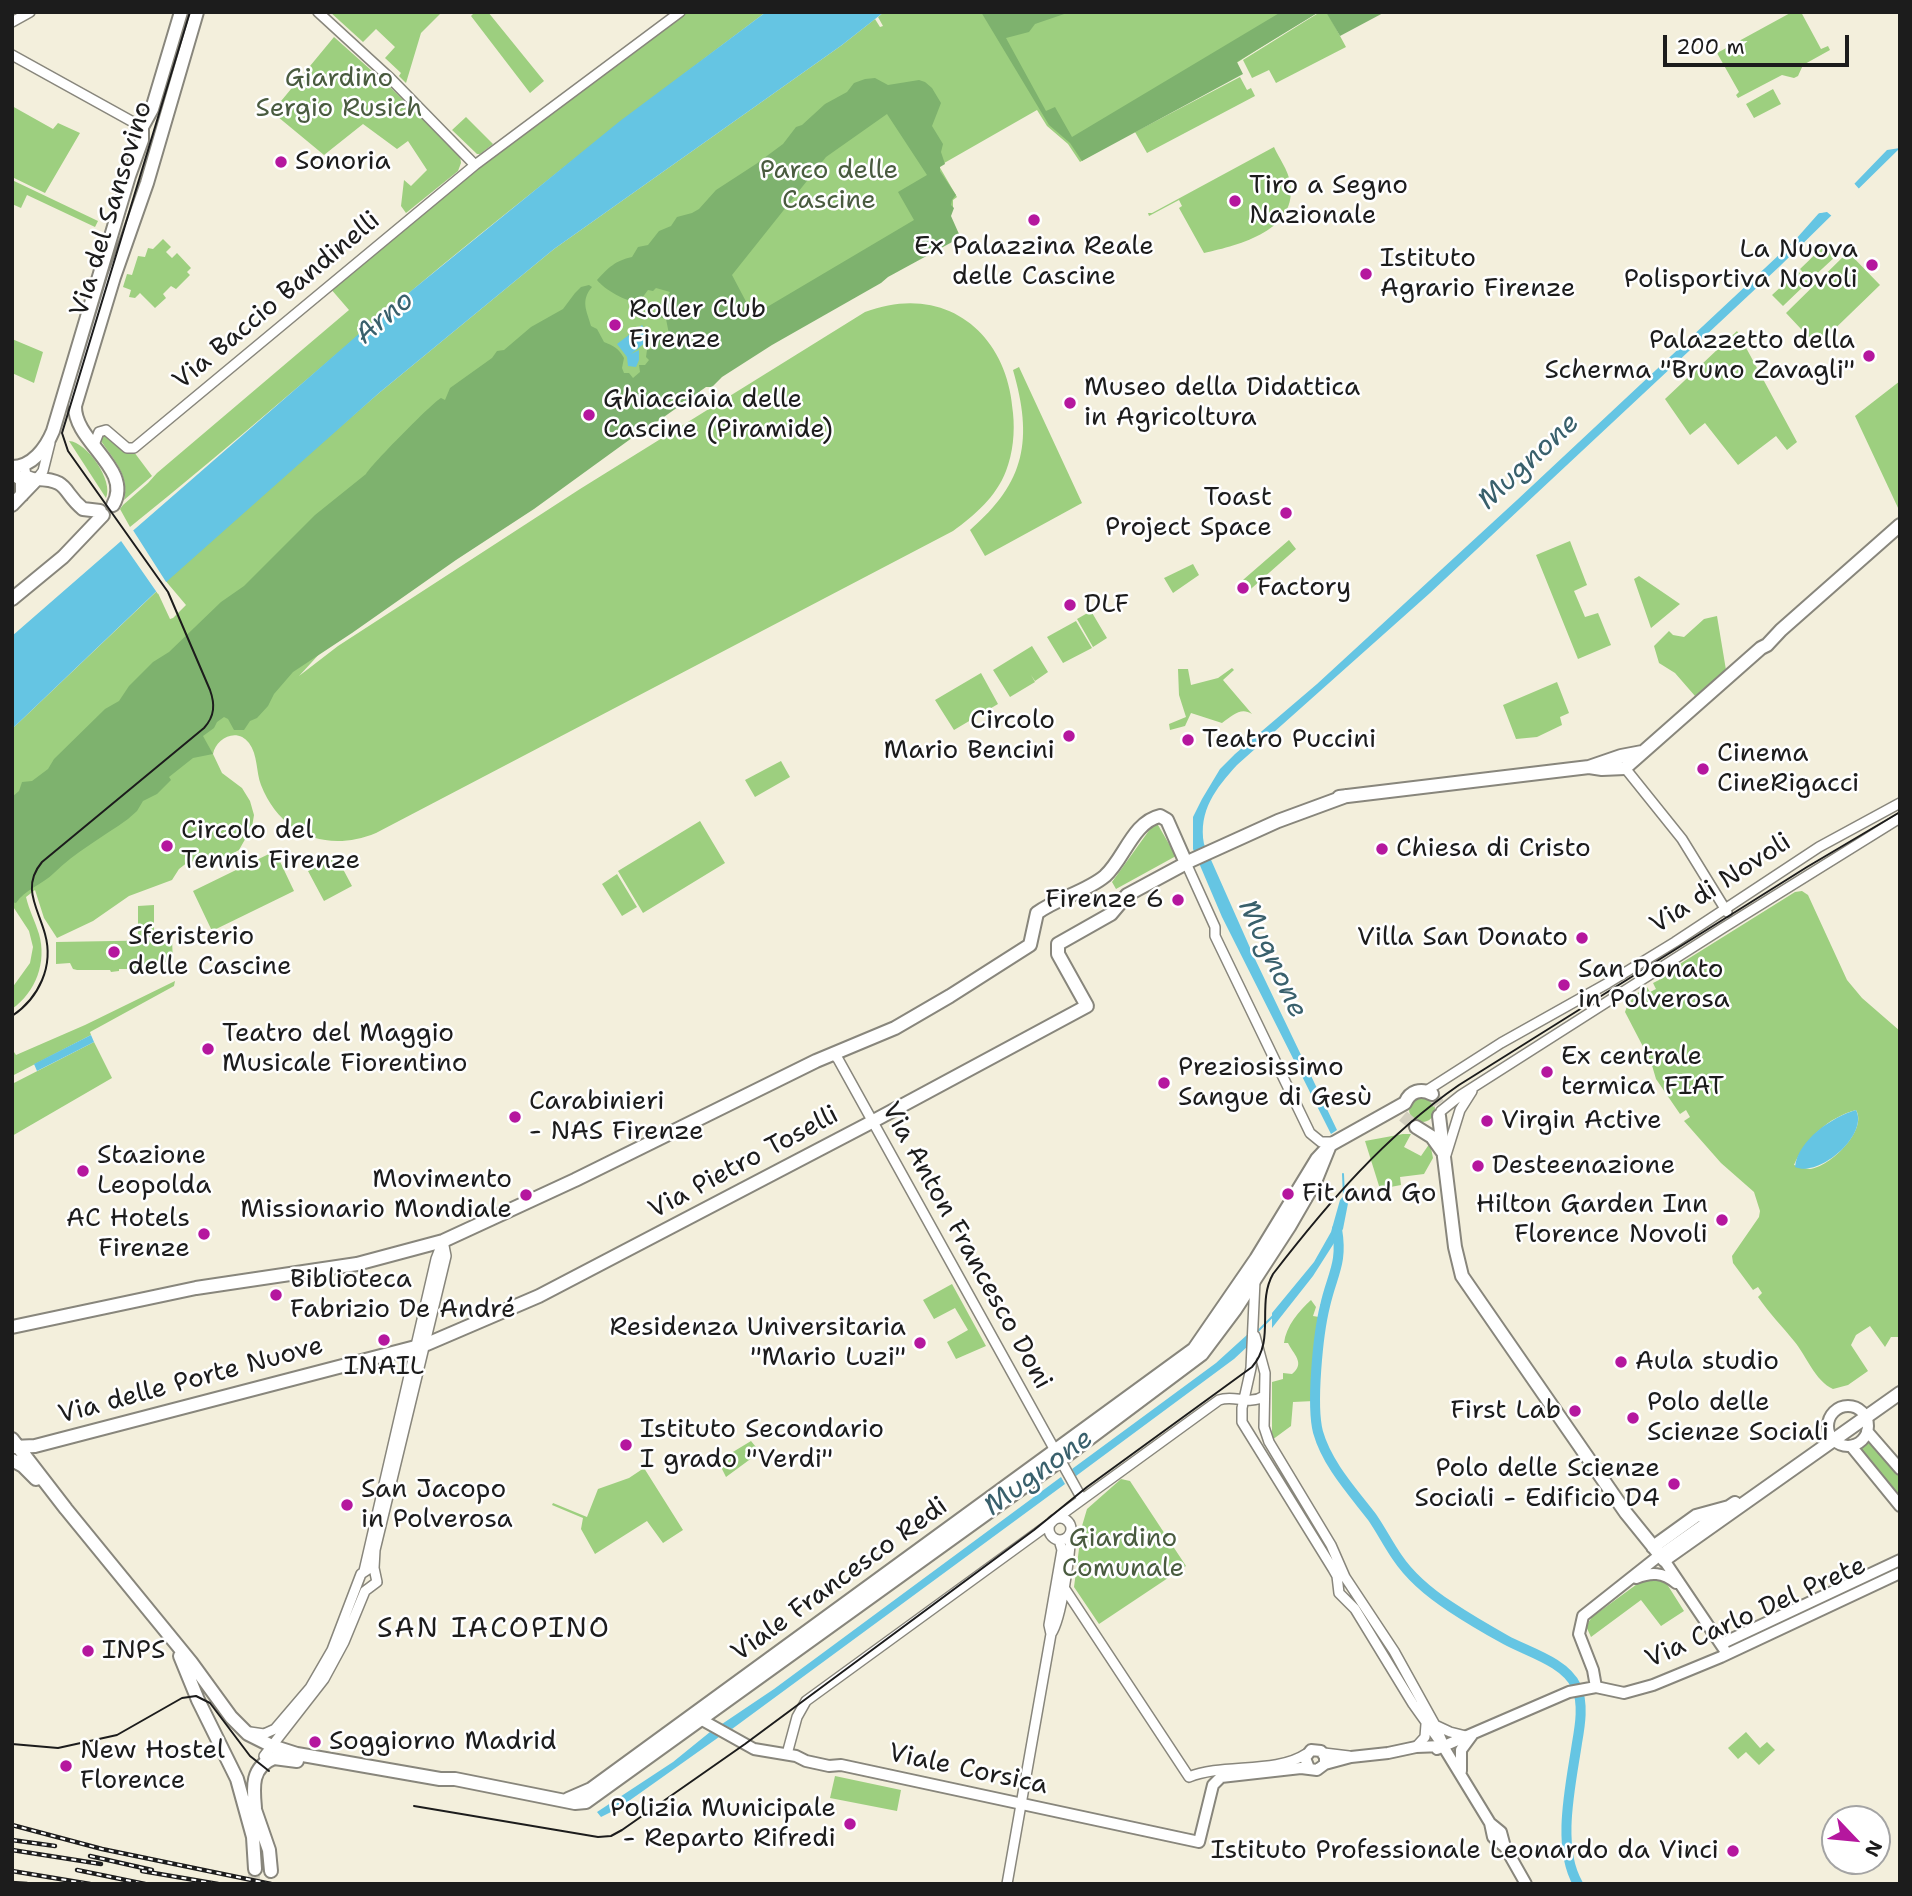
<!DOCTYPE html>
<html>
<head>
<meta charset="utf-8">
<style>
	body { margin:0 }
	#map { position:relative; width:1912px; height:1896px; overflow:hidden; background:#f3efdc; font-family:"Shantell Sans",sans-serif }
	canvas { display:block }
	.frame { position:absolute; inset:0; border:14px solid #1c1c1c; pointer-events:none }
	.north { position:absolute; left:1821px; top:1805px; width:70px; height:70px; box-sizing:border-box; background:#fff; border:2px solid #a4a4a4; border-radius:50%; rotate:116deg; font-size:19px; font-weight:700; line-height:28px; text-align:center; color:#1c1c1c }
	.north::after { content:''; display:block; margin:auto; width:24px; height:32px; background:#b5179e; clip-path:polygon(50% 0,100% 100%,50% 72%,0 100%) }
	.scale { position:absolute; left:1663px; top:35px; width:186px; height:32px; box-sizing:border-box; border:4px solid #1c1c1c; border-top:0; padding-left:9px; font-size:21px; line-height:24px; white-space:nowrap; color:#1c1c1c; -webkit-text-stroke:5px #fff; paint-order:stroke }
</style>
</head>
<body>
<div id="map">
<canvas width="1912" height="1896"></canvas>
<div class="frame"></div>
<div class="north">N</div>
<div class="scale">200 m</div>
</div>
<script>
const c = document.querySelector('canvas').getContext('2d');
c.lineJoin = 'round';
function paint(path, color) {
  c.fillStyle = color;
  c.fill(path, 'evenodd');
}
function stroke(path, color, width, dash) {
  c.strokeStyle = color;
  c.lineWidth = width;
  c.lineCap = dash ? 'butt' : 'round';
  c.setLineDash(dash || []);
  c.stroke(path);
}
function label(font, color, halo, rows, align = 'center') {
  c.font = font + ' "Shantell Sans",sans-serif';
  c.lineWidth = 5;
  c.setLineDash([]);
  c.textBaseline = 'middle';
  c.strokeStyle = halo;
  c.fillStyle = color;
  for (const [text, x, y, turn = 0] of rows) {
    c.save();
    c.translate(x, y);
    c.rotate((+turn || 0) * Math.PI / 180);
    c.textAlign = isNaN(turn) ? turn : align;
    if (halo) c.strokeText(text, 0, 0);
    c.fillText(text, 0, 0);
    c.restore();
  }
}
const green = new Path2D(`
	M330 12H442L421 33 406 83 399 76 401 73 385 58 395 47 376 29 363 42Z
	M475 12H488L544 81 530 93 471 16Z
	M685 12H766C655 95 546 180 440 267 336 353 235 443 130 527L120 509 123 505 148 483 157 473 349 310 330 288 516 139Z
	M884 12H1318C1237 61 1160 114 1080 162L1068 144 1047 126 1037 110 939 166 957 197 953 200V210L775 340 633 435 323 650 299 676 338 646 580 489 865 312C944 282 1008 332 1013 413 1015 432 1013 453 1006 471 996 497 975 515 953 531L376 833C327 853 281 835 261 785 256 772 258 755 249 743 237 727 216 738 213 754L222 773 242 788 250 801 254 815 252 827 239 850 228 856 188 862 179 869 172 880 129 896 93 921 57 938 44 918 35 890 26 897C29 910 35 921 39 934 47 962 36 992 12 1009V988L30 963 33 947 29 931 12 905V729L157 591 170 619 173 618 186 605 164 579 379 393 554 249 842 45 875 19 880 27 883 26 878 17Z
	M1320 12H1327L1346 47 1276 83 1269 70 1252 78 1243 60Z
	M1792 12H1801L1821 49 1828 46 1830 50 1803 65 1798 76 1794 78 1782 75 1738 98 1736 95 1739 92 1717 53Z
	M334 37 390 87 460 155 461 163 458 171 406 213 401 206 404 180 411 186 427 170 408 141 397 149 363 124 324 155 272 112Z
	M1240 77 1247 90 1251 88 1255 96 1147 153 1135 132Z
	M1773 89 1781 104 1754 118 1746 104Z
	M12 106 53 129 58 123 80 133 45 193 12 177Z
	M466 117 493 144 480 154H477L452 130Z
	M1274 147C1279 158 1288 170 1290 182 1299 230 1240 245 1204 253L1179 208 1182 206 1179 200 1149 216 1148 213H1152Z
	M12 180 98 221 95 227 27 195 21 208 12 204Z
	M163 239 171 247 166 252 172 258 177 253 191 268 187 272 190 275 176 289 171 286 163 294 166 298 155 308 140 293 135 298 129 297 131 290 123 287 127 274 132 275 138 256 145 257 148 248 153 249Z
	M1825 245 1836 256 1810 280 1800 269Z
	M1848 252 1880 285 1817 346 1786 313Z
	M1798 271 1808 282 1783 306 1772 295Z
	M1737 331 1797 442 1787 450 1776 436 1738 465 1705 423 1690 435 1665 399Z
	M12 339 43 352 34 383 12 373Z
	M1019 367 1082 503 985 556 970 530C1026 482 1033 439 1013 370Z
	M1900 381V509L1899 510 1855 416Z
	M104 434 134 452 152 476 124 500C130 476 113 459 101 441L100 437Z
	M69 441C87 442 114 481 106 498Z
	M1289 540 1296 549 1244 595 1236 586Z
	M1570 541 1587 585 1574 591 1585 617 1598 613 1611 645 1578 659 1536 555Z
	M1193 564 1199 575 1173 593 1164 578Z
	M1639 576 1680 604 1651 628 1634 579Z
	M1091 611 1107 638 1093 647 1077 619Z
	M1717 616 1726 670 1695 696 1675 673 1659 663 1654 646 1669 631 1673 635 1684 637 1704 619Z
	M1076 621 1092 648 1063 663 1047 637Z
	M1032 646 1048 672 1035 681 1031 675 1035 682 1010 697 993 670Z
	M1232 668 1234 670 1223 680 1252 714C1241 707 1233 715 1222 723L1191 713 1185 726 1170 730 1169 724 1186 717 1179 695 1178 669H1188L1191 685 1218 678Z
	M981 673 998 704 954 730 935 700Z
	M1557 682 1569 713 1560 717 1562 725 1537 737 1516 739 1503 705Z
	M781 761 790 777 755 797 745 780Z
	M700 821 725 863 643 913 618 871Z
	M1153 825H1158L1176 856 1116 889 1112 882Z
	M275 851 294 891 212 931 193 891Z
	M336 856 352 886 324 901 308 871Z
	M617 874 637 907 622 916 602 884Z
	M1802 891 1808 895 1847 980 1862 998 1900 1031V1337H1891L1885 1347 1870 1326 1856 1335 1851 1345 1868 1371 1848 1385 1833 1389C1815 1381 1806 1355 1794 1341 1782 1326 1769 1313 1758 1297L1762 1293 1758 1287 1753 1290 1733 1263 1732 1256 1759 1217 1760 1211 1754 1192 1721 1163 1684 1121 1690 1117 1686 1110 1680 1114 1656 1079 1651 1062 1625 1012 1630 998 1647 987 1650 992 1656 989 1653 983 1659 980V977L1795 892ZM1856 1110C1868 1130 1830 1167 1810 1169 1805 1169 1799 1166 1794 1165 1805 1139 1829 1117 1856 1110Z
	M154 905V937H138V906Z
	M172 940 173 962H159L154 969H119V971L111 972 110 970H77L73 969 70 963 56 964V942Z
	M175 981 174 986 90 1032 91 1035 12 1076V1049L16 1055 85 1025Z
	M94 1042 112 1078 12 1136V1084Z
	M1409 1109a13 13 0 1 1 26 0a13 13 0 1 1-26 0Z
	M1403 1134H1411L1404 1147 1421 1156 1430 1143 1433 1158 1424 1174 1400 1177 1401 1185 1380 1189 1365 1141Z
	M952 1284 986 1346 956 1359 947 1342 968 1330 955 1308 934 1319 923 1300Z
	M1311 1300 1316 1307 1313 1316 1319 1317 1314 1401 1293 1402 1291 1426 1272 1440V1382L1283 1379V1373L1292 1374C1306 1363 1293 1354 1288 1343H1284C1286 1326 1299 1311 1311 1300Z
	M1870 1437 1900 1475V1500L1856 1449Z
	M751 1441 760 1452 726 1477 718 1461Z
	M644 1468 683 1530 663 1543 647 1521 595 1554 581 1529 583 1518 552 1505 553 1503 587 1517 598 1489 629 1478Z
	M1121 1479 1130 1481 1186 1566 1099 1624 1074 1587 1082 1526 1087 1509Z
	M1652 1576 1665 1581 1684 1611 1661 1626 1641 1600 1591 1637 1586 1626 1592 1617 1644 1579Z
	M1746 1732 1760 1748 1767 1742 1775 1750 1759 1765 1746 1752 1738 1759 1728 1748Z
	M835 1776 901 1790 897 1811 830 1798Z`);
const forest = new Path2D(`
	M981 12H1070L1035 24 1029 32 1006 38 1046 111 1055 107 1072 137 1281 12H1319L1237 62 1243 74 1082 161 1070 143 1049 125Z
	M1326 12H1385L1340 36Z
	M875 78 888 85 919 80 925 82 932 88 941 103 932 126 943 144 941 152 945 164 940 167V171L956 195 952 200 951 205 954 208 951 216 959 234 954 241 888 277 881 283 772 345 722 377 712 387H706L640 434 636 435 534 509 456 560 352 633 293 672 274 694 268 706 257 718 250 721 244 730H234L228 719 224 717 217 722 214 728 203 736 213 754 193 758 169 777 171 780 157 794 143 801 137 811 128 819C103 837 75 852 54 873 43 884 24 890 16 903L12 902V797L19 791 22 782 32 781 48 769 54 759 105 709 119 701 129 686 153 662 169 652 221 602 244 586 315 515 366 474C371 465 433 402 441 398L445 400 450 388 492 358 497 351 504 350 531 327 563 309 575 293 581 287 589 285 592 287C580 301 587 311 591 326L597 329 604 342C614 346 618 348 624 358L622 368 624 373H629L633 378 640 372 639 365H645L649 360 646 357 647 350 658 347 656 340 669 334 666 319 659 317 669 307 665 300 670 292 656 288 653 291 648 290 639 302C626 302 605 290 597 280 609 267 615 261 632 257L638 247 648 245 659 231 671 226 677 217 692 213 699 209 716 190 756 164 783 144 796 127 802 125 825 104 847 92 854 83 865 79ZM887 114 927 175 898 192 914 220 762 310 751 311 732 275 826 157Z`);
const water = new Path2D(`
	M766 12H884L842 45 554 249 379 393 164 584 12 729V636L368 326 620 121Z
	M1900 148 1780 266 1430 593 1237 765C1216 788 1198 811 1204 844L1255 959 1337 1130 1331 1134 1222 917 1193 849V817L1202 799 1220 769 1235 754 1317 684 1517 500 1796 239 1819 213 1828 211 1887 150Z
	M642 325 651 338 631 354 639 350V360L636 367 628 366 627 357 617 344Z
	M91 1035 94 1042 37 1071 34 1064Z
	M1856 1110C1869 1135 1819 1178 1795 1167 1798 1140 1832 1117 1856 1110Z
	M1351 1188 1343 1229 1313 1276 1272 1328V1313L1314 1262 1331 1232 1340 1200Z
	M1248 1334V1346L1234 1359 1076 1476 1072 1469 1216 1363Z
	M1061 1477 1065 1484 732 1729 722 1724 774 1689Z
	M710 1732 719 1737 619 1808 601 1817 597 1812 673 1762Z`);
const pier = new Path2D(`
	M1852 181 1861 191 1833 217 1827 212 1814 214 1818 209 1826 208Z
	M131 527 168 585 158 594 119 538Z`);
const stream = new Path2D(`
	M1343 1174 1344 1197
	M1257 1332 1273 1316`);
const river = new Path2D(`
	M1337 1229C1343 1264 1332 1274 1325 1306 1318 1334 1311 1405 1318 1432 1327 1464 1352 1491 1372 1517 1381 1530 1388 1544 1397 1557 1411 1578 1431 1594 1451 1607 1469 1619 1488 1630 1506 1640 1528 1652 1565 1662 1576 1686 1584 1703 1580 1726 1577 1743 1571 1784 1556 1847 1578 1884`);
const primaryTunnel = new Path2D(`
	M1432 1094 1440 1106
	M1403 1116 1416 1127
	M253 1884 255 1869`);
const tertiary = new Path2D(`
	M318 12 390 78 475 165
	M12 22 30 12
	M12 55 142 127
	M94 445 99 432 106 430 127 448H134L475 165 680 12
	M24 465 26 475 37 479 43 471 50 443
	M1625 768 1682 839 1727 912
	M1186 863 1215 927V936L1310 1133 1321 1142H1333
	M833 1053 838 1059 1082 1499
	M1426 1091 1501 1043 1608 983 1675 942 1819 847 1900 803
	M1441 1111 1461 1095 1723 928 1900 818
	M1446 1155 1460 1110 1472 1091
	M1255 1280 1251 1368 1242 1408V1422L1333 1569 1337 1576 1339 1593 1355 1609 1413 1704 1443 1746
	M1255 1336 1265 1373 1264 1427 1269 1442 1331 1545 1345 1577 1394 1651 1435 1725 1442 1741
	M1049 1529a11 11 0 1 1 22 0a11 11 0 1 1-22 0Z
	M1054 1520 1219 1400C1234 1394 1249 1406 1264 1396
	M364 1571 436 1259 443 1241
	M1063 1586 1189 1777C1222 1763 1276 1774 1306 1754
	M1051 1634 1049 1625 1062 1550 1059 1540
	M1435 1725 1450 1732 1466 1736
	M250 1732 264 1734 275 1729 310 1688 332 1650 361 1574 367 1570
	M1416 1747 1425 1737 1426 1724
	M1324 1753 1349 1756
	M787 1754 797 1717 806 1701 1052 1522
	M264 1756 324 1679 344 1642 365 1591 377 1582 374 1568 375 1550 446 1256 443 1241
	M1007 1884 1051 1634C1062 1619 1070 1552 1071 1532`);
const secondary = new Path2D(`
	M1828 1426a20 20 0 1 1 40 0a20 20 0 1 1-40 0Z
	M1867 1431 1900 1469
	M1851 1446 1900 1506
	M1664 1560 1724 1649
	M1636 1578C1651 1572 1663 1572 1676 1583
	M1721 1644 1900 1560
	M1596 1687 1593 1670 1579 1634 1583 1616 1660 1555 1717 1515
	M702 1720 754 1749 796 1756 806 1761 829 1766 841 1765 1199 1842 1213 1785 1221 1777 1301 1768 1317 1770 1325 1764 1351 1757 1388 1753 1416 1747 1443 1746
	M1443 1746 1490 1823 1493 1837 1505 1847
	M1437 1749 1569 1692 1596 1687 1624 1693 1653 1685 1721 1657 1900 1573
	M1309 1768 1305 1758 1311 1750 1321 1751 1325 1757V1764
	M1461 1771V1750L1472 1735
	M1490 1823 1501 1832 1505 1847 1526 1884`);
const primary = new Path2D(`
	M12 467C32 467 46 448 53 431L129 176 142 140V127L152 109 181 12
	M12 473 22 480V495
	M12 505 37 479C70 480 62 492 83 509L100 511
	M113 505C134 469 74 442 75 406L114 277 147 183 197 12
	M12 599 63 557 103 515
	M1589 767 1621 756 1642 752
	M1339 797 1589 767 1602 769 1625 768 1761 648 1767 645 1781 630 1900 525
	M1439 1116 1455 1247 1462 1276 1626 1513 1664 1560 1900 1393
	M1416 1127 1432 1137 1442 1151
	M12 1327 196 1288 357 1264 443 1241 575 1180 816 1061 895 1028 950 996 1030 945 1037 913C1057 898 1086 892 1105 876 1124 859 1133 822 1160 816L1167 820 1186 863
	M12 1439 66 1509 191 1662 231 1717 248 1734 272 1746 297 1754 440 1779H455L575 1803 586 1802 1054 1465 1202 1354 1235 1310 1289 1227 1315 1182 1330 1145
	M13 1447 35 1446 427 1344 539 1296 866 1125 1087 1006 1058 954V944L1111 914 1127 895 1192 860 1278 821 1346 796
	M12 1460 23 1466 36 1479
	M1653 1547 1696 1516 1729 1507 1735 1503
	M180 1656 198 1700 237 1779 253 1837 255 1869
	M568 1799 591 1789 1194 1349 1256 1259 1317 1159 1330 1145 1405 1103C1410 1091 1421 1088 1432 1094
	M252 1801 269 1850 271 1871
	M255 1808C253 1787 251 1767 274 1758L297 1761`);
const tram = new Path2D(`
	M12 1016C39 998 54 966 45 934 38 908 21 887 42 862L204 728C215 716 215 704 210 690L168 592 68 451 62 433 190 12
	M12 1744 58 1748 117 1735 182 1698 196 1696 210 1703 250 1756 269 1771
	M414 1806 598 1837 611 1836 622 1830 745 1744 1034 1530 1087 1487 1252 1367C1276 1340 1256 1304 1273 1274 1327 1204 1385 1136 1459 1085L1807 867 1900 812`);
const rail = new Path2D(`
	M12 1825 102 1849 271 1884
	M12 1840 55 1846
	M12 1850 101 1864
	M90 1856 152 1870
	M77 1870 145 1884
	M12 1871 90 1884
	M142 1871 218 1884
	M12 1883 27 1884`);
const markers = [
	[281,162,7,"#b5179e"],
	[1235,201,7,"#b5179e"],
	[1034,220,7,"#b5179e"],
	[1872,265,7,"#b5179e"],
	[1366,274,7,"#b5179e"],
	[615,325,7,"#b5179e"],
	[1869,356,7,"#b5179e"],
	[1070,403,7,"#b5179e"],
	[589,415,7,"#b5179e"],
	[1286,513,7,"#b5179e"],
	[1243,588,7,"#b5179e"],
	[1070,605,7,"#b5179e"],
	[1069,736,7,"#b5179e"],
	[1188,740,7,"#b5179e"],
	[1703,769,7,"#b5179e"],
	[167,846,7,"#b5179e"],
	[1382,849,7,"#b5179e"],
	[1178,900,7,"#b5179e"],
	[1582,938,7,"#b5179e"],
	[114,952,7,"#b5179e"],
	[1564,985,7,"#b5179e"],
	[208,1049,7,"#b5179e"],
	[1547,1072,7,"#b5179e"],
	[1164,1083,7,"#b5179e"],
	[515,1117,7,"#b5179e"],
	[1487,1121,7,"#b5179e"],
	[1478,1166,7,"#b5179e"],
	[83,1171,7,"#b5179e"],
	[1288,1194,7,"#b5179e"],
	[526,1195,7,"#b5179e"],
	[1722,1220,7,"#b5179e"],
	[204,1234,7,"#b5179e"],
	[276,1295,7,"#b5179e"],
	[384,1340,7,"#b5179e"],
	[920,1343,7,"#b5179e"],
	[1621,1362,7,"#b5179e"],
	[1575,1411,7,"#b5179e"],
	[1633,1418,7,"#b5179e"],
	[626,1445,7,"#b5179e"],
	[1674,1484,7,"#b5179e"],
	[347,1505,7,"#b5179e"],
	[88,1651,7,"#b5179e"],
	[315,1742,7,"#b5179e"],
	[66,1766,7,"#b5179e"],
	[850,1824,7,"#b5179e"],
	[1733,1851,7,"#b5179e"]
];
const parkNames = [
	["Giardino",339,79],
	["Sergio Rusich",339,109],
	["Parco delle",829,171],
	["Cascine",829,201],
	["Giardino",1123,1539],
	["Comunale",1123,1569]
];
const poiNames = [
	["Sonoria",295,162],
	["Tiro a Segno",1249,186],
	["Nazionale",1249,216],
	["Ex Palazzina Reale",1034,247,"center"],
	["delle Cascine",1034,277,"center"],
	["La Nuova",1858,250,"right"],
	["Polisportiva Novoli",1858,280,"right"],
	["Istituto",1380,259],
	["Agrario Firenze",1380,289],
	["Roller Club",629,310],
	["Firenze",629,340],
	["Palazzetto della",1855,341,"right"],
	["Scherma \"Bruno Zavagli\"",1855,371,"right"],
	["Museo della Didattica",1084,388],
	["in Agricoltura",1084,418],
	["Ghiacciaia delle",603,400],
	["Cascine (Piramide)",603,430],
	["Toast",1272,498,"right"],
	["Project Space",1272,528,"right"],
	["Factory",1257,588],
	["DLF",1084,605],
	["Circolo",1055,721,"right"],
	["Mario Bencini",1055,751,"right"],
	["Teatro Puccini",1202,740],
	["Cinema",1717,754],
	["CineRigacci",1717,784],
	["Circolo del",181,831],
	["Tennis Firenze",181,861],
	["Chiesa di Cristo",1396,849],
	["Firenze 6",1164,900,"right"],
	["Sferisterio",128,937],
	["delle Cascine",128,967],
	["Villa San Donato",1568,938,"right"],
	["San Donato",1578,970],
	["in Polverosa",1578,1000],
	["Teatro del Maggio",222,1034],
	["Musicale Fiorentino",222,1064],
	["Ex centrale",1561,1057],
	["termica FIAT",1561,1087],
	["Preziosissimo",1178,1068],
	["Sangue di Gesù",1178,1098],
	["Carabinieri",529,1102],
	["- NAS Firenze",529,1132],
	["Virgin Active",1501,1121],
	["Stazione",97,1156],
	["Leopolda",97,1186],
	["Desteenazione",1492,1166],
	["Movimento",512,1180,"right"],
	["Missionario Mondiale",512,1210,"right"],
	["Fit and Go",1302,1194],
	["Hilton Garden Inn",1708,1205,"right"],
	["Florence Novoli",1708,1235,"right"],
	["AC Hotels",190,1219,"right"],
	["Firenze",190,1249,"right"],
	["Biblioteca",290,1280],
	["Fabrizio De André",290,1310],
	["Residenza Universitaria",906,1328,"right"],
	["\"Mario Luzi\"",906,1358,"right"],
	["Aula studio",1635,1362],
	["INAIL",384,1367,"center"],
	["Polo delle",1647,1403],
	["Scienze Sociali",1647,1433],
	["First Lab",1561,1411,"right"],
	["Istituto Secondario",640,1430],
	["I grado \"Verdi\"",640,1460],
	["Polo delle Scienze",1660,1469,"right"],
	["Sociali - Edificio D4",1660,1499,"right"],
	["San Jacopo",361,1490],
	["in Polverosa",361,1520],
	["INPS",102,1651],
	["Soggiorno Madrid",329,1742],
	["New Hostel",80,1751],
	["Florence",80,1781],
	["Polizia Municipale",836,1809,"right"],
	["- Reparto Rifredi",836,1839,"right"],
	["Istituto Professionale Leonardo da Vinci",1719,1851,"right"]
];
const streetNames = [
	["Via del Sansovino",112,209,-73],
	["Via Baccio Bandinelli",277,301,-40],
	["Via di Novoli",1721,884,-33],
	["Via Pietro Toselli",744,1163,-28],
	["Via Anton Francesco Doni",966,1246,61],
	["Via delle Porte Nuove",191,1381,-15],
	["Viale Francesco Redi",840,1580,-36],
	["Via Carlo Del Prete",1756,1613,-24],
	["Viale Corsica",968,1770,12]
];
const waterNames = [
	["Arno",385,318,-40],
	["Mugnone",1529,462,-43],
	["Mugnone",1272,959,65],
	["Mugnone",1039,1473,-36]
];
const neighbourhoodNames = [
	["SAN IACOPINO",494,1630]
];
paint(green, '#9dcf7f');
paint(forest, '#7eb26e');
paint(water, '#65c5e3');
paint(pier, '#f3efdc');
stroke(stream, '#65c5e3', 2);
stroke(river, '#65c5e3', 10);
stroke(primaryTunnel, '#d3cfbf', 12, [12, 6]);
stroke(tertiary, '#88867c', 12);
stroke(secondary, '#88867c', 14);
stroke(primary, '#88867c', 16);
stroke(tertiary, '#fff', 9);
stroke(secondary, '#fff', 10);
stroke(primary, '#fff', 12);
stroke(tram, '#1c1c1c', 2);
stroke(rail, '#1c1c1c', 4.5);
stroke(rail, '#fff', 2, [5]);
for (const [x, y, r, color] of markers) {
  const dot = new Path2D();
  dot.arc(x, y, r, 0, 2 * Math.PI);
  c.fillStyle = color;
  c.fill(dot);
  stroke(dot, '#fff', 2.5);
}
label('26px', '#495b3f', '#fff', parkNames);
label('26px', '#1c1c1c', '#fff', poiNames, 'left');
label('26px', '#1c1c1c', '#fff', streetNames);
label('italic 28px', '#39606c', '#fff', waterNames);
c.letterSpacing = '2px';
label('28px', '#1c1c1c', '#fff', neighbourhoodNames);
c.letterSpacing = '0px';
</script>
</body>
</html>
